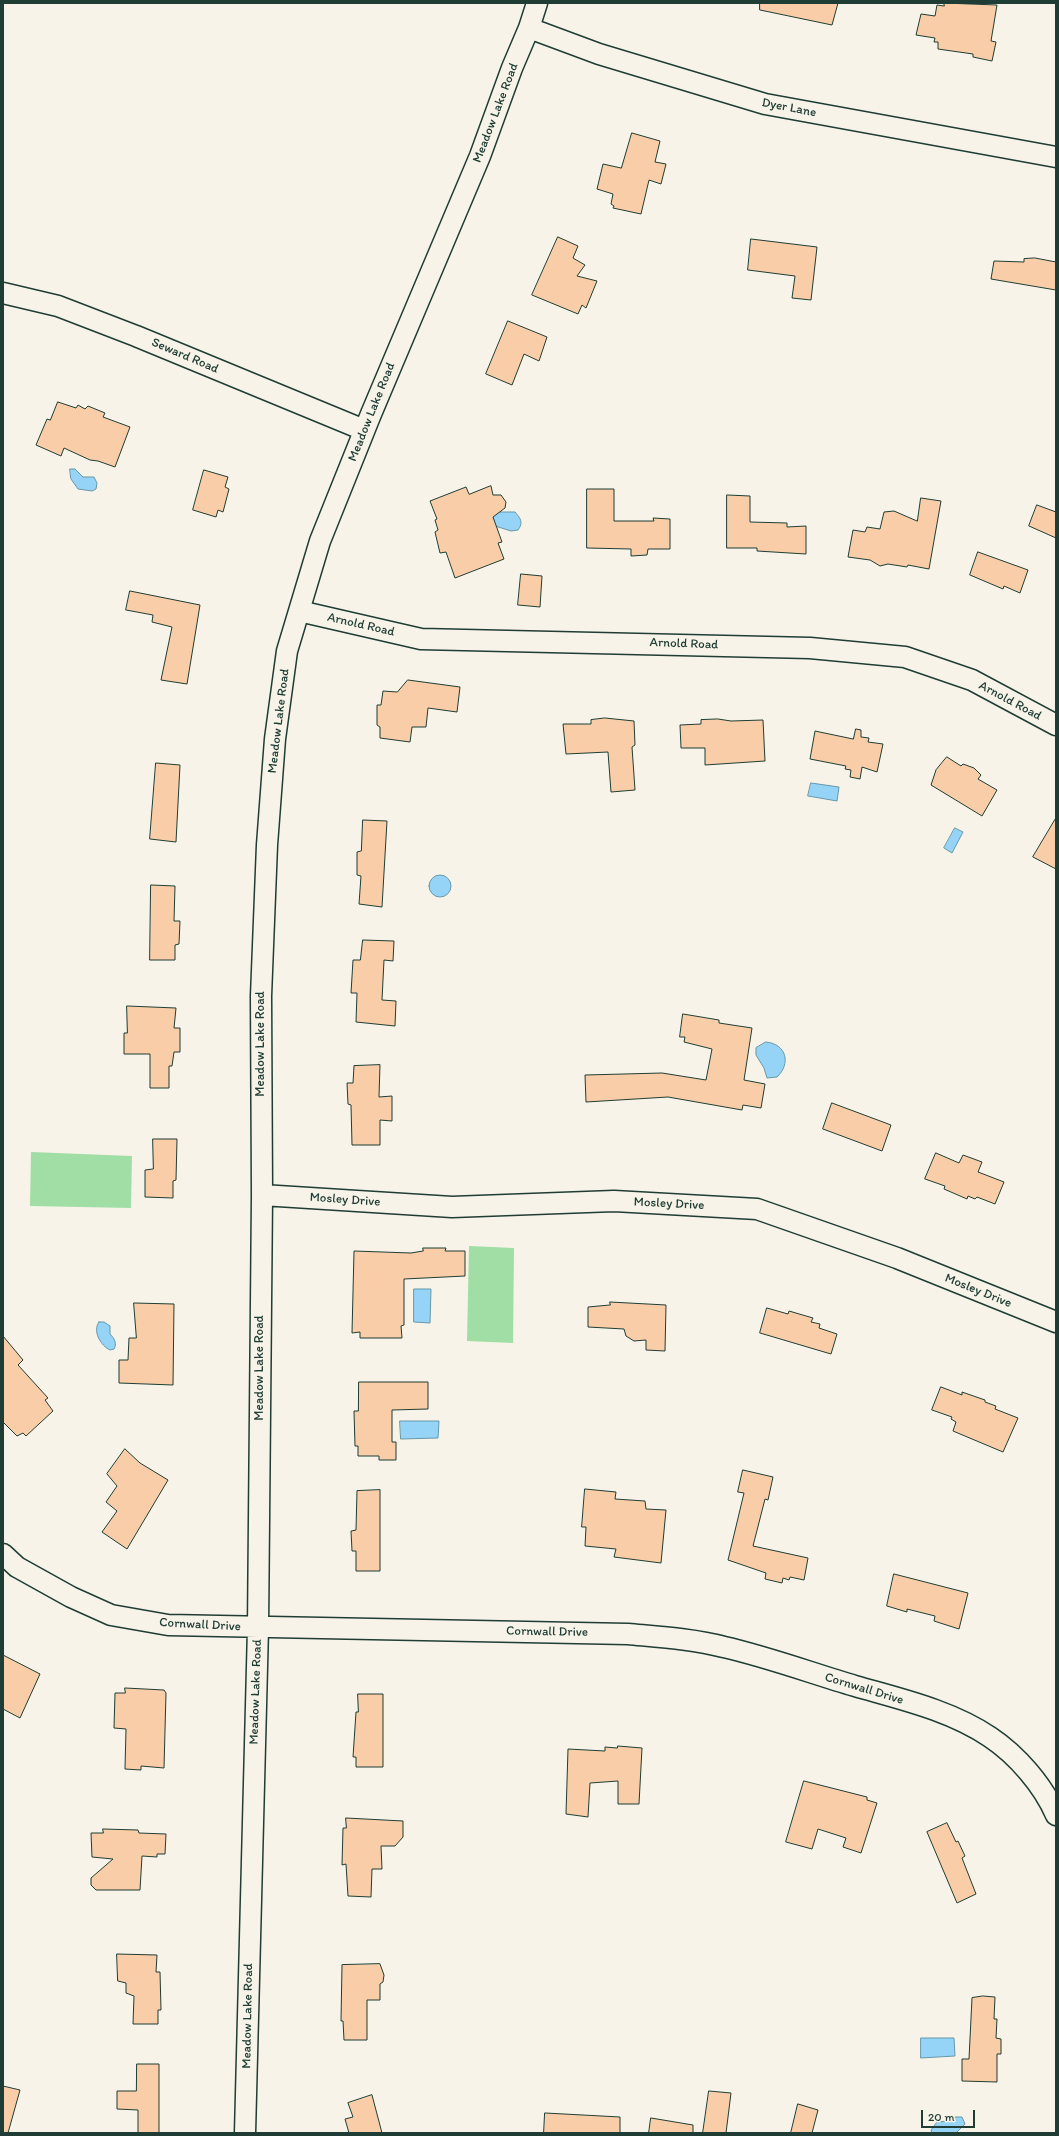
<!DOCTYPE html>
<html>
<head>
<meta charset="utf-8">
<style>
	body { margin:0 }
	#map { position:relative; width:1059px; height:2136px; overflow:hidden; background:#f7f3e8; font-family:Itim,sans-serif }
	canvas { display:block }
	.frame { position:absolute; inset:0; border:4px solid #1f3d34; pointer-events:none }
	.scale { position:absolute; left:921px; top:2110px; width:54px; height:18px; box-sizing:border-box; border:2px solid #1f3d34; border-top:0; padding-left:5px; font-size:12px; line-height:14px; white-space:nowrap; color:#1f3d34; -webkit-text-stroke:3px #f7f3e8; paint-order:stroke }
</style>
</head>
<body>
<div id="map">
<canvas width="1059" height="2136"></canvas>
<div class="frame"></div>
<div class="scale">20 m</div>
</div>
<script>
const c = document.querySelector('canvas').getContext('2d');
c.lineJoin = 'round';
function paint(path, color) {
  c.fillStyle = color;
  c.fill(path, 'evenodd');
}
function stroke(path, color, width, dash) {
  c.strokeStyle = color;
  c.lineWidth = width;
  c.lineCap = dash ? 'butt' : 'round';
  c.setLineDash(dash || []);
  c.stroke(path);
}
function label(font, color, halo, rows, align = 'center') {
  c.font = font + ' Itim,sans-serif';
  c.lineWidth = 3;
  c.setLineDash([]);
  c.textBaseline = 'middle';
  c.strokeStyle = halo;
  c.fillStyle = color;
  for (const [text, x, y, turn = 0] of rows) {
    c.save();
    c.translate(x, y);
    c.rotate((+turn || 0) * Math.PI / 180);
    c.textAlign = isNaN(turn) ? turn : align;
    if (halo) c.strokeText(text, 0, 0);
    c.fillText(text, 0, 0);
    c.restore();
  }
}
const green = new Path2D(`
	M31 1152 132 1156 131 1208 30 1206Z
	M469 1246 514 1248 513 1343 467 1341Z`);
const water = new Path2D(`
	M70 469H75L83 477H94L97 483 96 489 92 491 78 489 71 479Z
	M496 512H515C520 518 524 522 518 530L511 531 492 525V517Z
	M811 783 839 787 837 801 808 796Z
	M955 828 963 832 952 853 944 848Z
	M429 886a11 11 0 1 1 22 0a11 11 0 1 1-22 0Z
	M766 1042C787 1044 791 1064 777 1077L767 1078 764 1068 756 1055V1048Z
	M414 1289H431L430 1323 414 1322Z
	M99 1322H104L110 1326V1334C115 1339 117 1344 114 1349L110 1350C101 1346 92 1331 99 1322Z
	M400 1421H439L438 1438 401 1439Z
	M921 2038H954L955 2056 921 2058Z
	M952 2117H962L965 2124 956 2133H932L931 2130 937 2122 948 2121Z`);
const building = new Path2D(`
	M760 3H838L832 25 760 10Z
	M944 3 997 5 991 41 996 42 992 61 973 57V54L938 49V42H934L935 38 916 35 921 14 935 16 937 5 944 6Z
	M632 133 660 141 655 162 666 164 661 184 649 180 641 214 613 208 614 206 611 204 613 194 597 189 603 164 621 168Z
	M558 237 578 246 573 258 585 265 577 276 597 281 586 308 582 305 578 314 532 295Z
	M751 239 817 247 811 300 792 298 795 276 748 270Z
	M1035 258 1056 262V290L991 279 994 261 1024 262V259Z
	M508 321 547 337 539 361 524 354 512 385 486 374Z
	M58 402 76 408 78 405 85 409 88 406 105 413 103 417 130 427 115 467 98 461 90 460 64 448 61 456 36 445 47 419 50 420Z
	M204 470 228 477 225 487 229 489 223 512 218 510 216 517 193 510Z
	M491 486 493 495H501L506 502 505 508 493 517 502 542 498 543 504 559 455 578 446 552 440 553 435 532 438 530 435 520 437 519 430 501 466 487 469 494Z
	M587 489H614V521H654L653 518 670 519V549H648L647 555 631 556V549L587 548Z
	M727 495 750 496V522L787 523V527L806 526V554L757 551V548H727Z
	M921 498 941 501 929 569 908 565 907 567 888 564 880 566 870 560 848 557 853 530 865 532 867 527 880 529 884 512 894 511 917 521Z
	M1037 505 1056 512V538L1029 526Z
	M978 552 1028 570 1020 593 1004 586 1003 589 970 575Z
	M521 574 542 576 540 607 518 605Z
	M130 591 200 605 187 684 161 680 172 627 152 622 153 615 126 610Z
	M408 680 460 687 457 712 428 708 426 727H412L410 742 380 738V727L377 725V705H381L383 691 397 692Z
	M605 718 634 721 635 745 632 747 635 790 611 792 608 752 566 754 563 724H591V720Z
	M718 719 731 721 763 720 765 761 705 765V748H681L680 725 701 724V720Z
	M856 729 861 730V737L869 738 868 742 883 744 877 772 862 767 860 779 850 777 851 770 845 769 846 766 810 759 815 731 853 739Z
	M947 757 961 766 963 764 974 768 981 775 978 779 997 790 982 816 931 785 936 770Z
	M156 763 180 765 176 842 150 839Z
	M1056 818V869L1033 857Z
	M363 820 387 821 382 907 359 904 361 876 357 875V852L361 851Z
	M151 885 175 886 174 921H180L179 944 175 945V960H150Z
	M363 940 394 941 393 961 384 960 382 1000 396 1001 395 1026 356 1022 357 993H351L353 960H360Z
	M127 1006 176 1008 174 1028H180V1052H174L172 1066H169V1088H150V1054H124V1033H127Z
	M683 1014 719 1020V1023L752 1028 744 1080 765 1084 761 1108 743 1105 742 1110 668 1097 586 1102 585 1075 662 1073 706 1080 712 1049 684 1042 685 1037H680Z
	M380 1065 379 1097 392 1096V1121L380 1120V1145H352L351 1105 348 1104 347 1083H353L354 1066Z
	M832 1103 891 1125 882 1151 823 1129Z
	M153 1139H177L176 1180 173 1181V1198L145 1197V1170L153 1169Z
	M936 1153 959 1163 963 1155 982 1162 978 1172 1004 1182 995 1204 977 1197 975 1199 968 1196 967 1199 944 1189 945 1186 925 1179Z
	M423 1248H446L445 1251H465V1276L404 1279V1325L401 1326 402 1338H360V1332L352 1333 354 1251 411 1253 423 1251Z
	M610 1302 666 1305 665 1351 646 1350V1340L634 1341 626 1336 624 1329 588 1327V1307L610 1305Z
	M134 1303 174 1304 173 1385 119 1383V1360H128L129 1338H136Z
	M767 1308 788 1314 789 1311 813 1318 811 1322 820 1324 819 1328 837 1334 831 1354 760 1333Z
	M3 1336 23 1360 18 1365 48 1398 45 1400 53 1411 26 1436 23 1433 17 1436 3 1422Z
	M359 1382H428V1409L392 1410V1442H396V1460H379V1456H358V1446H355L354 1411H358Z
	M941 1387 962 1395V1392L985 1400V1402L996 1406 995 1409 1018 1418 1003 1452 953 1431 956 1422 951 1419 952 1417 932 1410Z
	M125 1449 140 1463 168 1480 127 1549 102 1532 117 1511 106 1502 117 1486 107 1474Z
	M743 1470 773 1477 768 1500 765 1499 753 1546 808 1558 804 1580 790 1577 789 1580 783 1578 782 1583 765 1579 766 1573 728 1560 744 1493 738 1492Z
	M585 1489 616 1492 615 1499 645 1501 646 1509 666 1510 661 1563 614 1557 616 1549 585 1546 586 1527H582Z
	M380 1490V1571H356V1551H352L351 1531 356 1530 357 1491Z
	M894 1574 968 1593 959 1629 934 1621 935 1616 907 1609V1612L887 1606Z
	M3 1655 40 1674 20 1718 3 1709Z
	M125 1688 164 1690 166 1693 164 1768 141 1766V1770L125 1769 126 1729 114 1728 115 1693H125Z
	M358 1694H383V1767H356V1757H353L356 1712H358Z
	M618 1746 642 1748 639 1804H618V1781L590 1783 588 1817 566 1814 568 1749 605 1751V1747L617 1748Z
	M804 1781 867 1797V1800L877 1803 861 1853 843 1847 846 1838 818 1829 812 1849 786 1842Z
	M346 1818 403 1821V1837L395 1846H381L382 1869H372L371 1897 348 1896 346 1864 342 1865 343 1828H346Z
	M947 1823 956 1842 958 1841 965 1856 962 1858 976 1894 957 1903 927 1832Z
	M103 1829 138 1830 139 1833 166 1834 165 1854H157V1857L142 1856 140 1890H96L91 1885V1878L113 1859 92 1857 91 1833H103Z
	M117 1954 157 1955 156 1972H160L161 2010H158V2024H133L134 1996 126 1993V1983L118 1981Z
	M380 1964 384 1975 383 1982 380 1984V2000H367V2040H344L343 2021H341L342 1965Z
	M983 1996 995 1997 994 2019H997L996 2038 1001 2039V2054H997V2082L962 2081V2059H969L972 1998Z
	M137 2064H159V2133H138V2110L117 2109V2091H136Z
	M3 2086 20 2090 8 2133H3Z
	M709 2091 731 2093 726 2133H703Z
	M372 2095 382 2133H349L345 2119 353 2117 348 2103Z
	M798 2104 818 2110 812 2133H791Z
	M545 2113 620 2117V2133H544Z
	M651 2118 693 2125V2133H649Z`);
const street = new Path2D(`
	M529 28 599 54 765 104 1056 157
	M3 293 58 306 136 336 364 430
	M299 611 421 639 810 648 905 657 972 680 1056 725
	M262 1195 452 1207 614 1201 757 1209 897 1258 1056 1322
	M3 1554 17 1567 71 1597 111 1615 168 1625 628 1634C660 1637 693 1639 724 1647 768 1657 811 1673 855 1686 900 1699 950 1710 990 1737 1017 1755 1043 1785 1056 1815
	M245 2133 258 1628 262 1195 261 996 267 845 275 739 287 651 320 541 371 414 480 156 512 68 529 28 537 3`);
const streetNames = [
	["Dyer Lane",789,108,11],
	["Meadow Lake Road",496,113,-69],
	["Seward Road",185,356,23],
	["Meadow Lake Road",372,412,-68],
	["Arnold Road",361,625,13],
	["Arnold Road",684,644,2],
	["Arnold Road",1010,701,28],
	["Meadow Lake Road",279,721,-83],
	["Meadow Lake Road",261,1044,-90],
	["Mosley Drive",345,1200,4],
	["Mosley Drive",669,1204,3],
	["Mosley Drive",978,1291,22],
	["Meadow Lake Road",260,1368,-90],
	["Cornwall Drive",200,1625,3],
	["Cornwall Drive",547,1632,1],
	["Cornwall Drive",864,1689,17],
	["Meadow Lake Road",256,1692,-88],
	["Meadow Lake Road",248,2016,-89]
];
paint(green, '#a0dea6');
paint(water, '#95d4f7');
stroke(water, '#6698a9', 1);
paint(building, '#f8cda7');
stroke(building, '#1f3d34', 1);
stroke(street, '#1f3d34', 23);
stroke(street, '#f7f3e8', 20);
label('13px', '#1f3d34', '#f7f3e8', streetNames);
</script>
</body>
</html>
